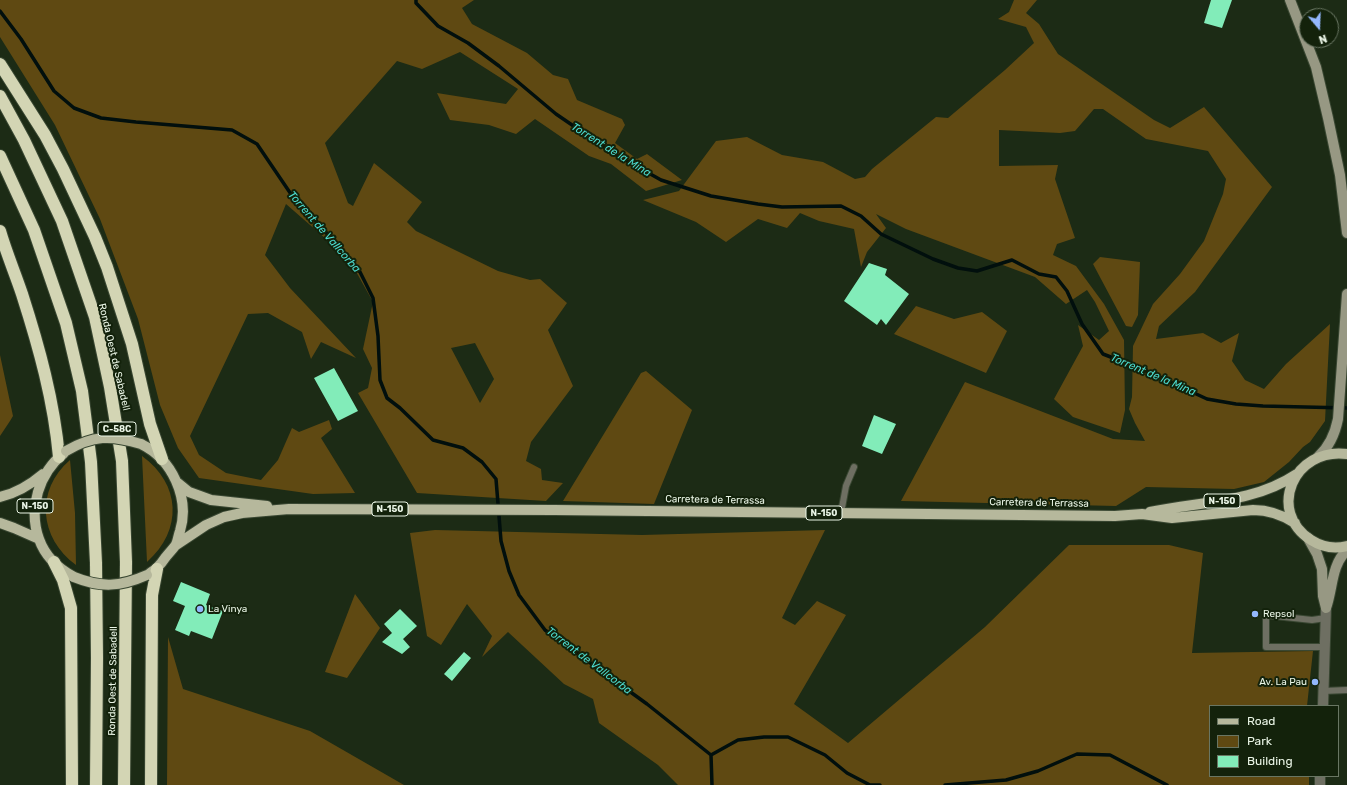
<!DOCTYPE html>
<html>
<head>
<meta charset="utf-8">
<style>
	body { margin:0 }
	#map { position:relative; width:1347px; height:785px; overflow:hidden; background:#1c2b15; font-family:Rubik,sans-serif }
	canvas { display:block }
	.legend { position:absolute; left:1209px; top:705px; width:130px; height:72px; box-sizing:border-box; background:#13220b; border:1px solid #697663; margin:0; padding:5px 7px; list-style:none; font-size:12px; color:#eaf5e6 }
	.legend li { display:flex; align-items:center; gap:8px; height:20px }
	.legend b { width:20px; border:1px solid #697663 }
	.north { position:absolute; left:1299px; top:8px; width:40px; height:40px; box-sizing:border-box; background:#13220b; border:1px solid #697663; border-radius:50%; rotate:161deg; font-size:11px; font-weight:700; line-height:16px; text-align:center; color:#eaf5e6 }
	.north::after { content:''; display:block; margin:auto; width:14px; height:18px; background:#93b7fd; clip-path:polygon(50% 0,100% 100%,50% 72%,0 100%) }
</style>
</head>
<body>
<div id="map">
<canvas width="1347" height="785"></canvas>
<ul class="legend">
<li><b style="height:5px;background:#b6b89c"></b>Road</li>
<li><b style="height:11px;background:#5f4912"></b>Park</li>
<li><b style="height:11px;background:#82ecb9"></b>Building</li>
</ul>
<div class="north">N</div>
</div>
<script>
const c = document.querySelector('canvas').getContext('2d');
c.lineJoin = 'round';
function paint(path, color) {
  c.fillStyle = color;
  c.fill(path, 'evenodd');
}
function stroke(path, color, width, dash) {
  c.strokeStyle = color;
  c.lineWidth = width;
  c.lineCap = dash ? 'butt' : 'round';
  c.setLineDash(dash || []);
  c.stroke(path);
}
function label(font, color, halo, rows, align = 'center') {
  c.font = font + ' Rubik,sans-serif';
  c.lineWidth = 4;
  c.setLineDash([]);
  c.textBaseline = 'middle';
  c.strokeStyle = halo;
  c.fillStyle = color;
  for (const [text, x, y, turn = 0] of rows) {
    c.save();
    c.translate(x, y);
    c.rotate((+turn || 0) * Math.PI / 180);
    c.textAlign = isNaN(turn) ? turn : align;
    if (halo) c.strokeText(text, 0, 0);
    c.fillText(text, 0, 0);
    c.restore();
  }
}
const green = new Path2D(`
	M0 0H474L462 8 472 24 527 53 553 75 568 79 577 100 622 119 625 125 615 143 637 159 647 154 682 180 646 191 611 164 589 156 535 119 516 134 489 125 450 120 437 93 506 104 518 89 460 52 422 69 397 61 325 143 348 203 353 206 374 163 422 202 407 222 416 231 498 271 530 280 540 279 567 303 548 330 573 386 531 442 526 461 541 469 542 480 563 483 546 501 417 493 358 393 368 388 372 368 363 349 373 302 349 259 286 204 265 255 290 288 356 358 321 342 311 359 302 332 268 313 248 314 190 436 199 455 226 473 261 480 278 460 292 428 299 432 329 420 332 429 321 438 355 493 313 494 199 478 178 448 160 405 138 319 100 219 55 125 0 37ZM475 343 494 379 480 403 451 348Z
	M1014 0H1037L1026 13 1039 24 1058 54 1154 120 1170 128 1204 107 1272 187 1195 292 1159 326 1156 339 1203 333 1221 343 1239 333 1232 361 1245 380 1264 389 1286 364 1330 324 1325 421 1310 442 1303 447 1289 462 1264 482 1234 489 1146 487 1116 506 901 501 965 382 1113 439 1145 441 1135 423 1129 409 1132 397 1133 346 1153 304 1180 274 1204 241 1223 194 1226 179 1208 151 1146 139 1103 109H1094L1075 131 1060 133 999 130V166L1058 165 1055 179 1075 238 1057 244 1053 255 1076 266 1104 304 1124 340 1125 410 1120 433 1073 417 1054 399 1083 346 1078 325 1099 340 1109 331 1095 302 1087 290 1066 304 1035 277 906 229 876 214 886 228 867 252 861 267 854 229 819 221 800 213 787 228 758 219 726 242 696 222 643 200 679 191 716 141 747 137 782 155 823 162 855 179 865 177 872 169 936 117 948 118 1005 70 1034 43 1026 27 998 19 1009 12Z
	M1100 257 1140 262 1138 315 1132 327 1126 326 1093 264Z
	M916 306 954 319 982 312 1007 331 986 373 894 334Z
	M0 355 13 416 10 421 0 436Z
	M646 371 692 410 654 504 563 501 641 373Z
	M142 456C181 484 183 530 147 562Z
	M70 460 75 513 76 565C39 538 35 490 70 460Z
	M435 530 642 535 825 530 782 618 795 625 817 601 846 615 794 704 848 743 985 627 1069 545H1169L1203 553 1192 653 1313 651 1307 706H1210V776H1309V785H678L658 765 599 723 593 699 564 684 508 632 482 657 492 636 467 604 441 645 427 636 410 533Z
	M355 594 380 628 347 678 325 672Z
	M168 637 183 689 310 731 404 785H167Z`);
const stream = new Path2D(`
	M416 0V3L438 26 468 43 499 66 556 114 613 153 661 180 711 196 758 204 782 207 841 206 861 216 881 234 933 259 958 268 977 271 1012 260 1039 274 1056 277 1067 291 1082 324 1103 354 1149 372 1207 399 1236 404 1263 406 1347 408
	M0 11 21 39 54 91 74 108 101 118 136 122 232 130 257 144 297 203 311 215 360 272 373 298 378 336 380 380 387 398 400 408 433 440 463 448 482 462 496 479 501 541 509 571 519 595 545 630 647 704 711 755 738 740 764 737H788L825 755 847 773 870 785H880
	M711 755 712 785
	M945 785 1006 780 1038 771 1077 754 1110 755 1167 785`);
const building = new Path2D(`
	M1211 0H1232L1222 28 1204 23Z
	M869 263 887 269 885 275 909 294 886 325 881 319 877 325 844 301Z
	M334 368 358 411 338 421 314 378Z
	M874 415 896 424 882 454 862 446Z
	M181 582 210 594 206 605 223 611 212 639 191 631 189 636 175 630 185 606 173 601Z
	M400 609 417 626 403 639 410 647 402 654 382 642 392 633 384 624Z
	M464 652 471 658 452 681 444 674Z`);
const lane = new Path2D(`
	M841 513 846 486 854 467
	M1325 647H1266V615L1312 620 1326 618
	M1323 691 1347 690`);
const street = new Path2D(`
	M1323 706 1326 608
	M1320 785V776`);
const secondary = new Path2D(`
	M1290 0 1316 67 1328 118 1340 175 1347 233
	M1318 457C1329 447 1335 434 1338 419L1347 294
	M1308 538 1317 554 1322 569 1323 596 1326 608
	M1326 608C1333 589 1331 565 1347 550`);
const primary = new Path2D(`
	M141 444C172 459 190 498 180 531 178 536 178 542 175 546 172 550 168 554 165 558 161 564 157 569 150 573
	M64 453C39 473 28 508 39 539 45 556 59 569 74 577
	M1347 454C1294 447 1266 511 1311 540 1322 547 1335 549 1347 546
	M178 483 189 492 211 500 267 506
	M0 497C17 493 30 485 43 474
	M1150 512C1200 501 1252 504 1297 474
	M0 523 14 528 39 539
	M176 545 206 525 224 517 242 513 289 509 554 510 1115 516 1142 514 1172 518 1253 510C1269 510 1281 514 1295 523`);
const highway = new Path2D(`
	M0 64 45 135 63 169 95 237 107 267 132 344 150 424 162 459
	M0 96 24 140 62 221 95 317 110 387 122 461 126 562 124 785
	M0 156 34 230 66 323 82 391 91 462 96 563 97 658 96 785
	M0 231C6 252 15 273 22 294 39 347 54 401 59 457
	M54 562 63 580 71 608 72 785
	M151 785 152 595 157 569`);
const primaryBridge = new Path2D(`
	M66 451C93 435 111 435 141 444
	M74 577C101 588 120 587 147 575`);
const markers = [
	[200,609,4,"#93b7fd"],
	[1255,614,4,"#93b7fd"],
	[1315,682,4,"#93b7fd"]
];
const shields = [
	[117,429,38],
	[1222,501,36],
	[35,506,36],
	[390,509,36],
	[824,513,36]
];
const shieldNames = [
	["C-58C",117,429],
	["N-150",1222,501],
	["N-150",35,506],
	["N-150",390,509],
	["N-150",824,513]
];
const streetNames = [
	["Ronda Oest de Sabadell",114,357,77],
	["Carretera de Terrassa",715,500,1],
	["Carretera de Terrassa",1039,503,1],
	["Ronda Oest de Sabadell",113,681,-89]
];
const poiNames = [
	["La Vinya",208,609],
	["Repsol",1263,614],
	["Av. La Pau",1307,682,"right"]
];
const waterNames = [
	["Torrent de la Mina",611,150,32],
	["Torrent de Vallcorba",324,232,49],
	["Torrent de la Mina",1153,375,23],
	["Torrent de Vallcorba",589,661,37]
];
paint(green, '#5f4912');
stroke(stream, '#010f0d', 3.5);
paint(building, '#82ecb9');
stroke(lane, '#394732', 8);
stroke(street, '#394732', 12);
stroke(secondary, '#394732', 12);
stroke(primary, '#394732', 12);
stroke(highway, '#394732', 14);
stroke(lane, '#6e6f62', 6);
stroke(street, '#6e6f62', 10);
stroke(secondary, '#979883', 10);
stroke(primary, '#b6b89c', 10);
stroke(highway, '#d3d5b4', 12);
stroke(primaryBridge, '#394732', 12, []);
stroke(primaryBridge, '#b6b89c', 10);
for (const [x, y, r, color] of markers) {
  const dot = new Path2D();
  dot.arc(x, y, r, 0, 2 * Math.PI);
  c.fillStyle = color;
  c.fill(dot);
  stroke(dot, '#13220b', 1.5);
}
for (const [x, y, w] of shields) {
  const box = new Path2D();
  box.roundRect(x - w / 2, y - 7, w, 14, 3);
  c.fillStyle = '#13220b';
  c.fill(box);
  stroke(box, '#eaf5e6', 1);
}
label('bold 9px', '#eaf5e6', null, shieldNames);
label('10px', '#eaf5e6', '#13220b', streetNames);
label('10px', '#eaf5e6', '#13220b', poiNames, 'left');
label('italic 11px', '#4ddcd0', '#13220b', waterNames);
</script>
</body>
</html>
